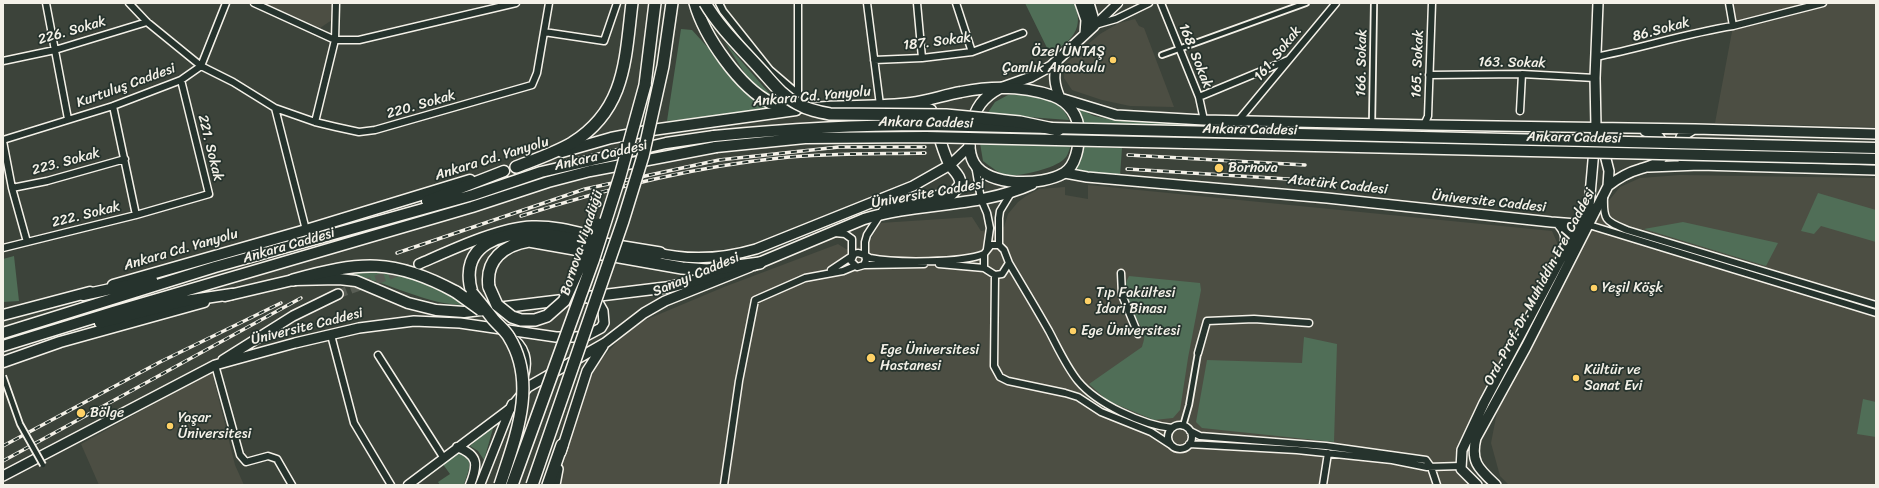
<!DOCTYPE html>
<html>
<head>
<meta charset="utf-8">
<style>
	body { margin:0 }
	#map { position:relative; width:1879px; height:488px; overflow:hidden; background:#3c433a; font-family:Sriracha,sans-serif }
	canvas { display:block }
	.frame { position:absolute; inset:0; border:4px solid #f4f1e8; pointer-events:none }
</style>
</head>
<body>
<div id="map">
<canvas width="1879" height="488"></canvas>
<div class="frame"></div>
</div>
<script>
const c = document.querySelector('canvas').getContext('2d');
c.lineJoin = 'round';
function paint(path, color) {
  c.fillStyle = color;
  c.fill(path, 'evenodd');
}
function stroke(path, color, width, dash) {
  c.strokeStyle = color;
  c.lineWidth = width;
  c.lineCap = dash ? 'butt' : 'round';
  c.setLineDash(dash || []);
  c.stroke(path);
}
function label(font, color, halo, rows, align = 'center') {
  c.font = font + ' Sriracha,sans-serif';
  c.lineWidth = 3.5;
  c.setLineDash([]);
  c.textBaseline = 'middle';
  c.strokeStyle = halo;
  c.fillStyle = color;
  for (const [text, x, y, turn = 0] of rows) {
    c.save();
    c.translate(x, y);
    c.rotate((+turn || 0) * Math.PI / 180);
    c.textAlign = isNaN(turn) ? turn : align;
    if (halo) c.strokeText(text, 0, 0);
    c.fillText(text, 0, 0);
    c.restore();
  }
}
const built = new Path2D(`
	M264 3H331L332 20 320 28Z
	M1729 3H1876V127L1715 123 1733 26Z
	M1135 19 1139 26 1144 28 1174 107 1130 106 1102 100 1072 90 1064 78 1065 64 1100 34 1119 23Z
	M1680 175 1876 178V485H1509L1500 476 1491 443 1497 412 1597 215 1620 187 1640 178Z
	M1088 185 1552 231 1560 249 1480 397 1455 455V471L1470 485H560L562 470 573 425 596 365 618 341 643 321 724 287 838 244 846 249 867 246 880 223 972 217 981 231 1004 227 1008 214 1018 202 1026 196 1039 189 1065 187V195L1088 199Z
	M212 372 235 465 244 485H99L81 444Z`);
const green = new Path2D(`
	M1025 3H1074C1085 28 1072 41 1050 54Z
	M681 29 692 30 753 97 774 109 667 121Z
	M724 41 769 93 782 97 788 103 774 101 757 92Z
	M1008 95C1030 94 1060 96 1069 120L987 114 995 102Z
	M1077 108 1094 116 1114 120 1312 126V130L1082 123Z
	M980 143 1071 146C1069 149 1068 155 1066 157 1058 168 1020 177 1007 175 999 174 990 166 983 161Z
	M1084 147 1122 148 1120 176 1074 170Z
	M1818 193 1876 210V242L1821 226 1814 234 1801 231Z
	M1683 222 1778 243 1766 266 1644 229Z
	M14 256 19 301 3 302V259Z
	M399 270 451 291 461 305C418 303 382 277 339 274L338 271Z
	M1129 276 1200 283 1201 290 1188 358 1180 410 1173 418 1154 420 1108 401 1089 384 1142 347C1143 343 1145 338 1144 334 1139 318 1118 294 1129 276Z
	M1304 337 1337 344 1334 442 1202 428 1196 422 1207 360 1302 363Z
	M1863 399 1876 402V437L1857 434Z
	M494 425 484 460 478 451 470 446Z
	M456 453C477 456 468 471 464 485H440L438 482 450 474 442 463Z`);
const secondaryTunnel = new Path2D(`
	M338 294 419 264`);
const pedestrian = new Path2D(`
	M1162 55 1306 3
	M1372 124 1374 3
	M1183 426 1189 405 1198 353`);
const minor = new Path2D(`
	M46 3 68 119
	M129 3 147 22 201 66 233 82 275 108 315 122 336 127 359 132 375 130 532 85 537 73 549 3
	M254 3 335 40H359L516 3
	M719 3 723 11 770 70 798 94
	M867 3 880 105
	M917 3 922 58
	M956 3 972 52
	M1161 3 1199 97 1204 120
	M1095 25 1116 19 1149 3
	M1733 26 1823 3
	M544 32 604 41 617 3
	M1595 57C1642 48 1687 33 1733 26L1729 3
	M874 60 922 58 972 52 1023 33
	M3 61 55 50 147 22
	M201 66 226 3
	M1429 75 1522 74 1595 78
	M798 94V3
	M1199 97 1288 60
	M275 108 306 230
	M1520 111 1522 74
	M1238 121 1336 3
	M315 122 335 40 336 3
	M1424 125 1428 116 1432 3
	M3 140 113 106 181 80 201 66
	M3 141 12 188 27 242
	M975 165 981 199 987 213 990 228 987 249
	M12 188 47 181 125 159
	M1604 197C1603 221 1606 221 1627 230L1876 305
	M136 215 209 194 181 80
	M880 215 867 235 865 242V255L870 258C895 263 962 263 984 254
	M1589 225 1876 313
	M999 245H991L984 254V268L995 275 1002 274 1009 263 1004 250 999 245V218L1000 211 1011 193
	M3 248 136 215 113 106
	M1009 263C1022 285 1036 308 1049 331 1058 348 1066 366 1078 381 1097 404 1143 425 1172 428
	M939 264 984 268
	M864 265 866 260 865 255 858 253 854 254 851 261 857 267 864 265 924 264
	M831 270 852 256V239L845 234 835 233
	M1121 273 1122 295 1138 334
	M995 275 994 366 1000 377 1008 381 1065 393 1078 397 1101 412 1151 432 1171 445
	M331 335 354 423 391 485
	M1198 353 1207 321 1254 319 1309 323
	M378 355 443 457
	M215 365 240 455 246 462 268 456 277 459 292 485
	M1168 437a12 12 0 1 1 24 0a12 12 0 1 1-24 0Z
	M1190 431 1200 436 1326 446 1426 460 1431 467 1437 485
	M1189 444 1297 450 1392 460 1427 467 1461 466
	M724 485 739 381 755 300 805 278 843 271 855 266
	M1323 485 1328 453`);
const tertiary = new Path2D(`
	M1094 26 1118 3
	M509 336C526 345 529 362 523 379
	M457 447C479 455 478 465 470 485
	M408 485 508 410
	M480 485 512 404`);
const secondary = new Path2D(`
	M1080 3 1086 20 1085 34
	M1058 59C1053 75 1054 84 1060 98L1116 115 1204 120 1430 125 1695 129 1876 134
	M1003 87 1031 77 1051 66 1094 26V20L1089 3
	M1683 160 1679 150 1681 137 1694 129
	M1649 167 1700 165 1876 170
	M1065 173 1087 177 1327 198 1551 222 1589 225
	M1608 186C1617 179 1629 172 1640 169 1653 165 1665 163 1665 146L1659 137 1645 131
	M1558 223C1565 231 1567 235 1565 246
	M654 252C689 261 722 259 756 249L913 186 950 165 970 146
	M419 264C449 251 499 227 532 226 555 225 578 232 599 237
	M223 360 293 316 338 294
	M509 410 528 387 605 343 644 313 665 301 750 267
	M561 452 587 371 603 346
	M3 476 215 365 295 343 359 328 414 321 460 323 556 337H576L586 336 601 328 604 323 603 311 599 304 590 299
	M555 485 558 469
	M1477 485 1461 469 1462 450 1484 403 1589 206 1596 127 1595 78 1598 3
	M1496 485C1479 469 1470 462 1476 438L1526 347 1608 186 1609 171 1600 135`);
const primary = new Path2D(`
	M812 108C845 105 878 107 911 103 928 101 944 95 961 92 991 86 1024 86 1053 96 1069 102 1079 116 1079 133 1079 146 1076 166 1064 173 1042 186 988 187 974 163 968 153 969 138 971 127 975 108 983 97 1000 88
	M562 152 611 138 652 130 796 110
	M884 211 905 201 952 194 960 185C962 176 953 171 949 164 941 147 937 128 931 110L913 103
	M754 265 864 219C919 202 979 208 1032 184
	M113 285 306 230 470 180
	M225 296 293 280 339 279 356 281 408 303 436 310 464 312 670 287 732 271
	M3 315 90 292
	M3 362 60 342 204 302`);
const trunk = new Path2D(`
	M427 201 504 171
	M83 295 152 280
	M100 323 185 301 232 294
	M3 333 215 267 473 195 541 172 666 143 714 136
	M3 346 113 312 472 207 548 182 590 171 716 147`);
const motorway = new Path2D(`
	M695 3C704 36 740 88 771 103 781 107 794 106 805 107
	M645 85 655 3
	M516 167C534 160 555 153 572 143 626 109 625 60 632 3
	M293 280C360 261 394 258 456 292
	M489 287C485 260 504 245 529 241L682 268 707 270 760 263
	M472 293C457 243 504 230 543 234L660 253
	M548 485 562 445`);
const rail = new Path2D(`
	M1128 155 1305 165
	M1127 169 1304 180
	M521 216C605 189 692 167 780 158 828 153 877 154 925 153
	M397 253 585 189 719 160 839 147H925
	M3 446 160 362 281 303
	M3 461 301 298`);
const pedestrianBridge = new Path2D(`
	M3 376 20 424 43 465`);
const trunkBridge = new Path2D(`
	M714 136C785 129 855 125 927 125L1876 148
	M716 147 805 138 926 137 1876 159`);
const motorwayBridge = new Path2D(`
	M705 3C719 27 741 48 760 69 772 82 782 96 798 104 808 110 819 112 830 114L946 115 1020 122 1058 130
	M489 287 497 305 512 317 521 320H535L547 316 564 301 599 224
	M456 292 481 310
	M472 293C479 301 486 310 493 319 498 325 505 330 509 337 538 384 515 438 500 485
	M512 485 593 261 620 176 645 85
	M532 485 623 221 643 156 663 66 672 3`);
const markers = [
	[1113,60,4,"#ffd166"],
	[1219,168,5,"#ffd166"],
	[1594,288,4,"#ffd166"],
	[1088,301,4,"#ffd166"],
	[1073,331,4,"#ffd166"],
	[871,358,5,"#ffd166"],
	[1576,378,4,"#ffd166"],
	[81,413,5,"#ffd166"],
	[170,426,4,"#ffd166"]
];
const streetNames = [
	["86.Sokak",1661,30,-15],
	["226. Sokak",72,31,-16],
	["187. Sokak",937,42,-7],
	["161. Sokak",1278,54,-51],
	["168. Sokak",1195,56,68],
	["166. Sokak",1362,63,-89],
	["163. Sokak",1512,63,1],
	["165. Sokak",1418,64,-88],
	["Kurtuluş Caddesi",126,86,-20],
	["Ankara Cd. Yanyolu",812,97,-5],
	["220. Sokak",421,105,-16],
	["Ankara Caddesi",926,123,1],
	["Ankara Caddesi",1250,130,1],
	["Ankara Caddesi",1574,138,1],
	["221. Sokak",210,148,76],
	["Ankara Caddesi",601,156,-13],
	["Ankara Cd. Yanyolu",492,159,-17],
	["223. Sokak",66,162,-15],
	["Atatürk Caddesi",1338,185,6],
	["Üniversite Caddesi",928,194,-10],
	["Üniversite Caddesi",1489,202,6],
	["222. Sokak",86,215,-14],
	["Bornova Viyadüğü",582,243,-72],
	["Ankara Caddesi",289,246,-16],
	["Ankara Cd. Yanyolu",181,250,-16],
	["Sanayi Caddesi",696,275,-23],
	["Ord. Prof. Dr. Muhiddin Erel Caddesi",1540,287,-62],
	["Üniversite Caddesi",307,327,-14]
];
const poiNames = [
	["Özel ÜNTAŞ",1105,52,"right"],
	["Çamlık Anaokulu",1105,68,"right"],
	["Bornova",1228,168],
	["Yeşil Köşk",1602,288],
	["Tıp Fakültesi",1096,293],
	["İdari Binası",1096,309],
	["Ege Üniversitesi",1081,331],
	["Ege Üniversitesi",880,350],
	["Hastanesi",880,366],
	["Kültür ve",1584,370],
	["Sanat Evi",1584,386],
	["Bölge",90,413],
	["Yaşar",178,418],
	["Üniversitesi",178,434]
];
paint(built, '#4c4e43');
paint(green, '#506e57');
stroke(secondaryTunnel, '#585d54', 9, [9, 4.5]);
stroke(pedestrian, '#f4f1e8', 8);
stroke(minor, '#f4f1e8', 9);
stroke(tertiary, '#f4f1e8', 11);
stroke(secondary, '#f4f1e8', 12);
stroke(primary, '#f4f1e8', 13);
stroke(trunk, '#f4f1e8', 13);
stroke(motorway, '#f4f1e8', 14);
stroke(pedestrian, '#26332d', 4.5);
stroke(minor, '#26332d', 6);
stroke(tertiary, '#26332d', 8);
stroke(secondary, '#26332d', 9);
stroke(primary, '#26332d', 10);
stroke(trunk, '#26332d', 10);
stroke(motorway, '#26332d', 11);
stroke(rail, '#f4f1e8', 3.5);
stroke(rail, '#26332d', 2, [6]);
stroke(pedestrianBridge, '#f4f1e8', 8, []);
stroke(trunkBridge, '#f4f1e8', 13, []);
stroke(motorwayBridge, '#f4f1e8', 14, []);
stroke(pedestrianBridge, '#26332d', 4.5);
stroke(trunkBridge, '#26332d', 10);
stroke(motorwayBridge, '#26332d', 11);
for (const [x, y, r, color] of markers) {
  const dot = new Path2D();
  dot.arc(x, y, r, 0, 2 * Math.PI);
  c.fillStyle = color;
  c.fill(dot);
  stroke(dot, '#26332d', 1.5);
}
label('14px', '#f4f1e8', '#26332d', streetNames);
label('14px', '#f4f1e8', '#26332d', poiNames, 'left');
</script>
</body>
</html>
